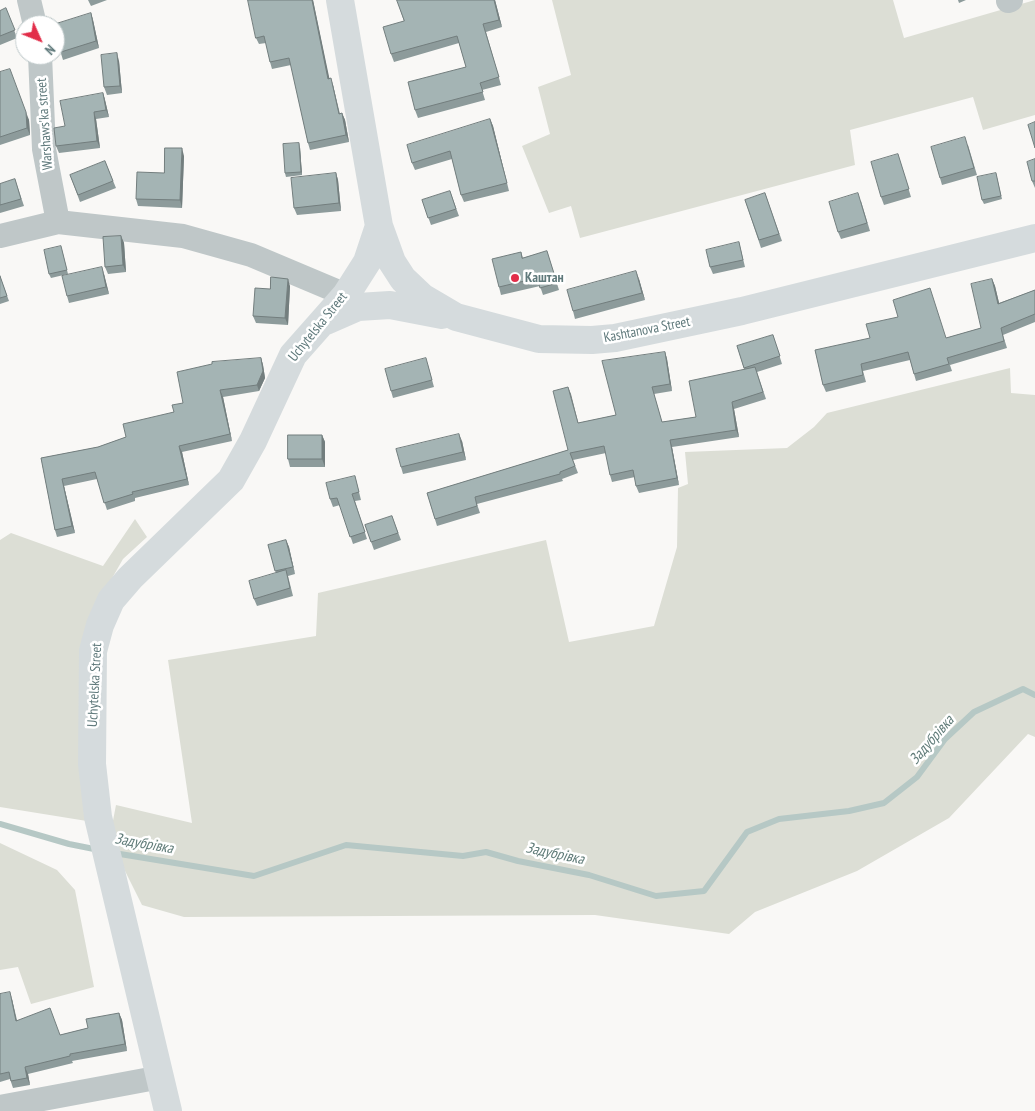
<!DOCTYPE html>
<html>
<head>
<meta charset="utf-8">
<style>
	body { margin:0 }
	#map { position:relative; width:1035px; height:1111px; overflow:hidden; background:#f9f8f6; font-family:"PT Sans Narrow",sans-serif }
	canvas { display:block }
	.north { position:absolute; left:15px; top:15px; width:50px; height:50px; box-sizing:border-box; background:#fff; border:1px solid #bfc9ca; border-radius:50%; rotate:134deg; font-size:14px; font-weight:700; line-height:20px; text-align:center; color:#5f797b }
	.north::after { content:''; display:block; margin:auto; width:18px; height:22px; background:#e22d49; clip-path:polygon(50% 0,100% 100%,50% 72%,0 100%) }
</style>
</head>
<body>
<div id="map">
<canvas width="1035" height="1111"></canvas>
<div class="north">N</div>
</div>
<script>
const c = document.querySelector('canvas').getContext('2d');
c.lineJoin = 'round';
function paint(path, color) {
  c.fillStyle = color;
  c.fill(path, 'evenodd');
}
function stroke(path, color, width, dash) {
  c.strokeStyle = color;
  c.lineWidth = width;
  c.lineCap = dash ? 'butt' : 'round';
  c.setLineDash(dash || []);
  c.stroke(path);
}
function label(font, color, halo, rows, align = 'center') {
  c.font = font + ' "PT Sans Narrow",sans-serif';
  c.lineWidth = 5;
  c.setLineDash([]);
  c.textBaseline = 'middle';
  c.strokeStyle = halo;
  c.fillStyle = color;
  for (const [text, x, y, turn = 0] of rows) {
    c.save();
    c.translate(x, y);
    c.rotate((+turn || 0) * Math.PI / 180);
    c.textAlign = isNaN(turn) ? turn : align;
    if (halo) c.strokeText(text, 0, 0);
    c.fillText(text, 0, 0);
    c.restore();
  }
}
const green = new Path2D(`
	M552 0H893L904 38 1035 0V115L983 130 973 97 850 130 855 165 580 238 571 206 549 213 522 146 550 134 538 87 571 75Z
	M1010 368 1011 393 1035 395V737L1028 734 949 818 857 871 755 912 729 934 595 915 184 917 142 905 125 871 111 831 116 805 192 823 168 660 316 636 318 593 546 540 569 642 654 626 677 547 678 488 688 484 685 452 787 448 814 427 827 413Z
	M135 519 147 537 123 559 103 594 93 822 0 807V540L11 533 103 566Z
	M0 843 57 870 75 890 94 987 31 1004 18 967 0 970Z`);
const stream = new Path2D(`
	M0 824 69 844 99 850
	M114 853 254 876 346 845 463 856 486 852 518 861 589 875 656 896 704 891 747 832 779 819 849 811 884 803 917 777 945 739 974 712 1023 689 1035 695`);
const street = new Path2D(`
	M29 0 35 25
	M1008 1 1011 0
	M40 55 44 149 58 222
	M0 236 58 222 183 236 251 255 346 295
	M0 1107 161 1077`);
const secondary = new Path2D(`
	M340 0 379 226 392 262 403 279 422 297 456 317 539 339 592 340 615 338 742 311 1035 238
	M326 321 358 307 390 305 442 315
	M168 1111 98 817 92 764 93 651 100 625 111 600 130 578 231 480 253 441 293 355 346 295 367 262 379 226`);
const wall = new Path2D(`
	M88 0H107L91 6Z
	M248 0H313L329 79 333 85 340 114 342 113 345 120 349 142 310 150 308 143 291 65 272 69 270 62 266 43 259 44 256 38Z
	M397 0H495L502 27 486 32 501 85 482 90 485 100 418 118 415 110 466 67 459 43 394 62 391 54 404 21Z
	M958 0H966L959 3Z
	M6 8 17 38 0 45V11Z
	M91 13 93 20 99 48 63 60 55 34Z
	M119 61 122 93 107 95 104 87Z
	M0 72 29 120 30 135 0 145Z
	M103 93 105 100 109 117 96 119 100 148 59 153 56 146 65 126Z
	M490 119 493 126 509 191 464 202 461 195 452 159 415 170 412 163Z
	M968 145 977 175 942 185 940 178Z
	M300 147 302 175 286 177 285 173Z
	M898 154 911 197 884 205 881 197Z
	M184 156 182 208 138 206 136 199 164 173Z
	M1035 159V188L1032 181Z
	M105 161 116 188 80 202 70 175Z
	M336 173 338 180 341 211 297 215 294 208Z
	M996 173 1002 199 984 204 982 200Z
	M15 179 24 206 0 213V184Z
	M450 191 459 216 431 225 422 200Z
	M765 193 782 241 761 248 745 200Z
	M861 201 870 231 841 239 838 232Z
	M121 236 124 243 126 272 108 274 105 267Z
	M739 242 741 250 745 267 713 274 710 267Z
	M62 250 68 274 51 278 49 274Z
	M547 251 559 290 543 295 540 286 501 295 499 287 521 252 523 258Z
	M104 274 109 294 69 303 67 296Z
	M0 276 9 301 0 304Z
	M639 279 645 300 575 319 573 311Z
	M992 279 995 286 999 303 1035 290V322L1003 335 1007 348 950 365 952 371 916 381 910 360 863 371 866 382 826 392 823 385 815 350 946 338 981 328Z
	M290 286 288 325 256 323 253 316 270 289Z
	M773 335 782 364 757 372 766 399 734 409 739 437 672 447 679 485 639 493 636 486 635 477 612 482 610 475 606 453 573 460 578 473 562 479 563 481 477 504 480 513 437 526 427 493 568 450V387L578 423 616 415 665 352 667 359 672 391 654 394 662 422 696 417 744 369 737 346Z
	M261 358 263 365 265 378 259 391 223 397 232 441 182 452 189 485 135 498V501L107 510 97 479 64 486 75 533 57 537 55 530 41 458 98 447 126 437 174 412 183 403Z
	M428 365 434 387 393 398 391 391Z
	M322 435 325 442V467H290L288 459Z
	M462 441 466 460 403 474 401 467Z
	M355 476 361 500 355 501 367 539 353 544 340 505 333 507 330 499Z
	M392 516 401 540 374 550 365 525Z
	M286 540 289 547 295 574 288 576 293 596 257 606 254 599 276 573 268 545Z
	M0 994 12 999 17 1020 60 1035 88 1028 119 1013 122 1020 127 1051 72 1061 73 1063 28 1074 30 1085 13 1088 10 1079 0 1082Z`);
const shadedWall = new Path2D(`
	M312 0H313L331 86 328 79Z
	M494 0H495L502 27 499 20Z
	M91 13 93 20 99 48 96 41Z
	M117 53 119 61 122 93 120 86Z
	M331 78 333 85 341 121 339 114Z
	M103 93 105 100 109 117 106 110Z
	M26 112 29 120 30 135 27 128Z
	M94 112 96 119 100 148 97 141Z
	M342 113 345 120 349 142 346 135Z
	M490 119 493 126 509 191 507 183Z
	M299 143 300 147 302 175 301 172Z
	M182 148 184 156 182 208 180 200Z
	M336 173 338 180 341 211 339 203Z
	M121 236 124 243 126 272 123 265Z
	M102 267 104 274 109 294 106 287Z
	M636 271 639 279 645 300 642 293Z
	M288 279 290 286 288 325 285 318Z
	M992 279 995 286 1001 311 998 304Z
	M665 352 667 359 672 391 670 384Z
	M261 358 263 365 265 378 259 391 257 385Z
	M568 387 571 394 580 430 578 423Z
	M220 390 223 397 232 441 230 434Z
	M732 402 734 409 739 437 736 430Z
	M459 434 462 441 466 460 463 452Z
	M322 435 325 442V467L322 459Z
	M670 440 672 447 679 485 677 478Z
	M179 446 182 452 189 485 187 479Z
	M62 479 64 486 75 533 72 526Z
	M286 540 289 547 295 574 293 567Z
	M10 992 12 999 18 1028 16 1021Z
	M119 1013 122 1020 127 1051 125 1044Z
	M25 1067 28 1074 30 1085 27 1078Z`);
const building = new Path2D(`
	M248 0H312L328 79 331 78 339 114 342 113 346 135 308 143 289 58 270 62 264 36 256 38Z
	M397 0H494L499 20 483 24 499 77 480 83 483 92 415 110 408 82 466 67 457 36 391 54 383 27 404 21Z
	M6 8 15 30 0 36V11Z
	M91 13 96 41 61 52 55 34V25H52Z
	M117 53 120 86 104 87 101 55Z
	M10 69 26 112 27 128 0 137V72Z
	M103 93 106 110 94 112 97 141 56 146 54 128 65 126 60 101Z
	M490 119 507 183 461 195 450 151 412 163 407 145Z
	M1035 122V148L1028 125Z
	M965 137 974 168 940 178 931 147Z
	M299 143 301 172 285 173 283 144Z
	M165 148H182L180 200 136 199 137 172 164 173Z
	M898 154 909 189 881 197 871 162Z
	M1035 159V181H1032L1027 162Z
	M105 161 113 181 78 195 70 175Z
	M336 173 339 203 294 208 291 178Z
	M996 173 1001 196 982 200 977 177Z
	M15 179 21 199 0 205V184Z
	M450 191 456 209 428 218 422 200Z
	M765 193 779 234 759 240 745 200Z
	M858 193 867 223 838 232 829 202Z
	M121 236 123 265 105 267 103 237Z
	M739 242 743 260 710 267 706 250Z
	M61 246 67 270 49 274 44 250Z
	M547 251 557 283 540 288 537 278 499 287 492 259 521 252 522 258Z
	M102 267 106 287 67 296 62 276Z
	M636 271 642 293 573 311 567 290Z
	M0 276 7 296 0 298Z
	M271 277 288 279 285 318 253 316 255 288 270 289Z
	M992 279 998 304 1035 290V314L1001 328 1004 341 947 358 949 364 914 374 908 352 861 364 863 375 823 385 815 350 870 338 866 324 898 317 893 300 930 288 946 338 981 328 971 284Z
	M773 335 780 356 744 368 737 346Z
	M665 352 670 384 652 387 662 422 696 417 689 381 755 367 763 392 732 402 736 430 670 440 677 478 636 486 633 470 610 475 604 446 570 453 575 466 560 472V474L475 497 477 506 435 519 427 493 568 450 553 391 568 387 578 423 616 415 602 361Z
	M261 358 263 371 257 385 220 390 230 434 179 446 187 479 132 492 133 494 104 503 95 472 62 479 72 526 55 530 41 458 98 447 126 437 123 424 174 412 172 405 183 403 177 372 212 364V362Z
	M426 358 432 380 391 391 385 369Z
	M459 434 463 452 401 467 396 449Z
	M288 435H322V459H288Z
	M355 476 359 492 352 494 365 532 350 537 337 498 330 499 326 483Z
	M392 516 398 533 371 542 365 525Z
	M286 540 293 567 275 571 268 545Z
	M286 570 290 588 254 599 249 581Z
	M10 992 16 1021 50 1008 60 1035 88 1028 86 1019 119 1013 125 1044 70 1054V1056L25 1067 27 1078 11 1081 9 1072 0 1074V994Z`);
const markers = [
	[515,278,5,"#e22d49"]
];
const streetNames = [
	["Warshaws'ka street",45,124,-94],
	["Uchytelska Street",318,327,-51],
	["Kashtanova Street",647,330,-11],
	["Uchytelska Street",95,685,-87]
];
const poiNames = [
	["Каштан",525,278]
];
const waterNames = [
	["Задубрівка",932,740,-49],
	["Задубрівка",144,844,10],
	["Задубрівка",555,854,12]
];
paint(green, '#dcded5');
stroke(stream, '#b6c8c5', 6);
stroke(street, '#bfc7c8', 24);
stroke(secondary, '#d5dbdd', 28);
paint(wall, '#8d9b9b');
paint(shadedWall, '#737e7e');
paint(building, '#a4b4b4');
stroke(building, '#737e7e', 1);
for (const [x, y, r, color] of markers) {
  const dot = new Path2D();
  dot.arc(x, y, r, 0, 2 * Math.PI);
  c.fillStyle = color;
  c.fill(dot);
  stroke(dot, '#fff', 2);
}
label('14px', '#5f797b', '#fff', streetNames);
label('bold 14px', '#5f797b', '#fff', poiNames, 'left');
label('italic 15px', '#5f7b78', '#fff', waterNames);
</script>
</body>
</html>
